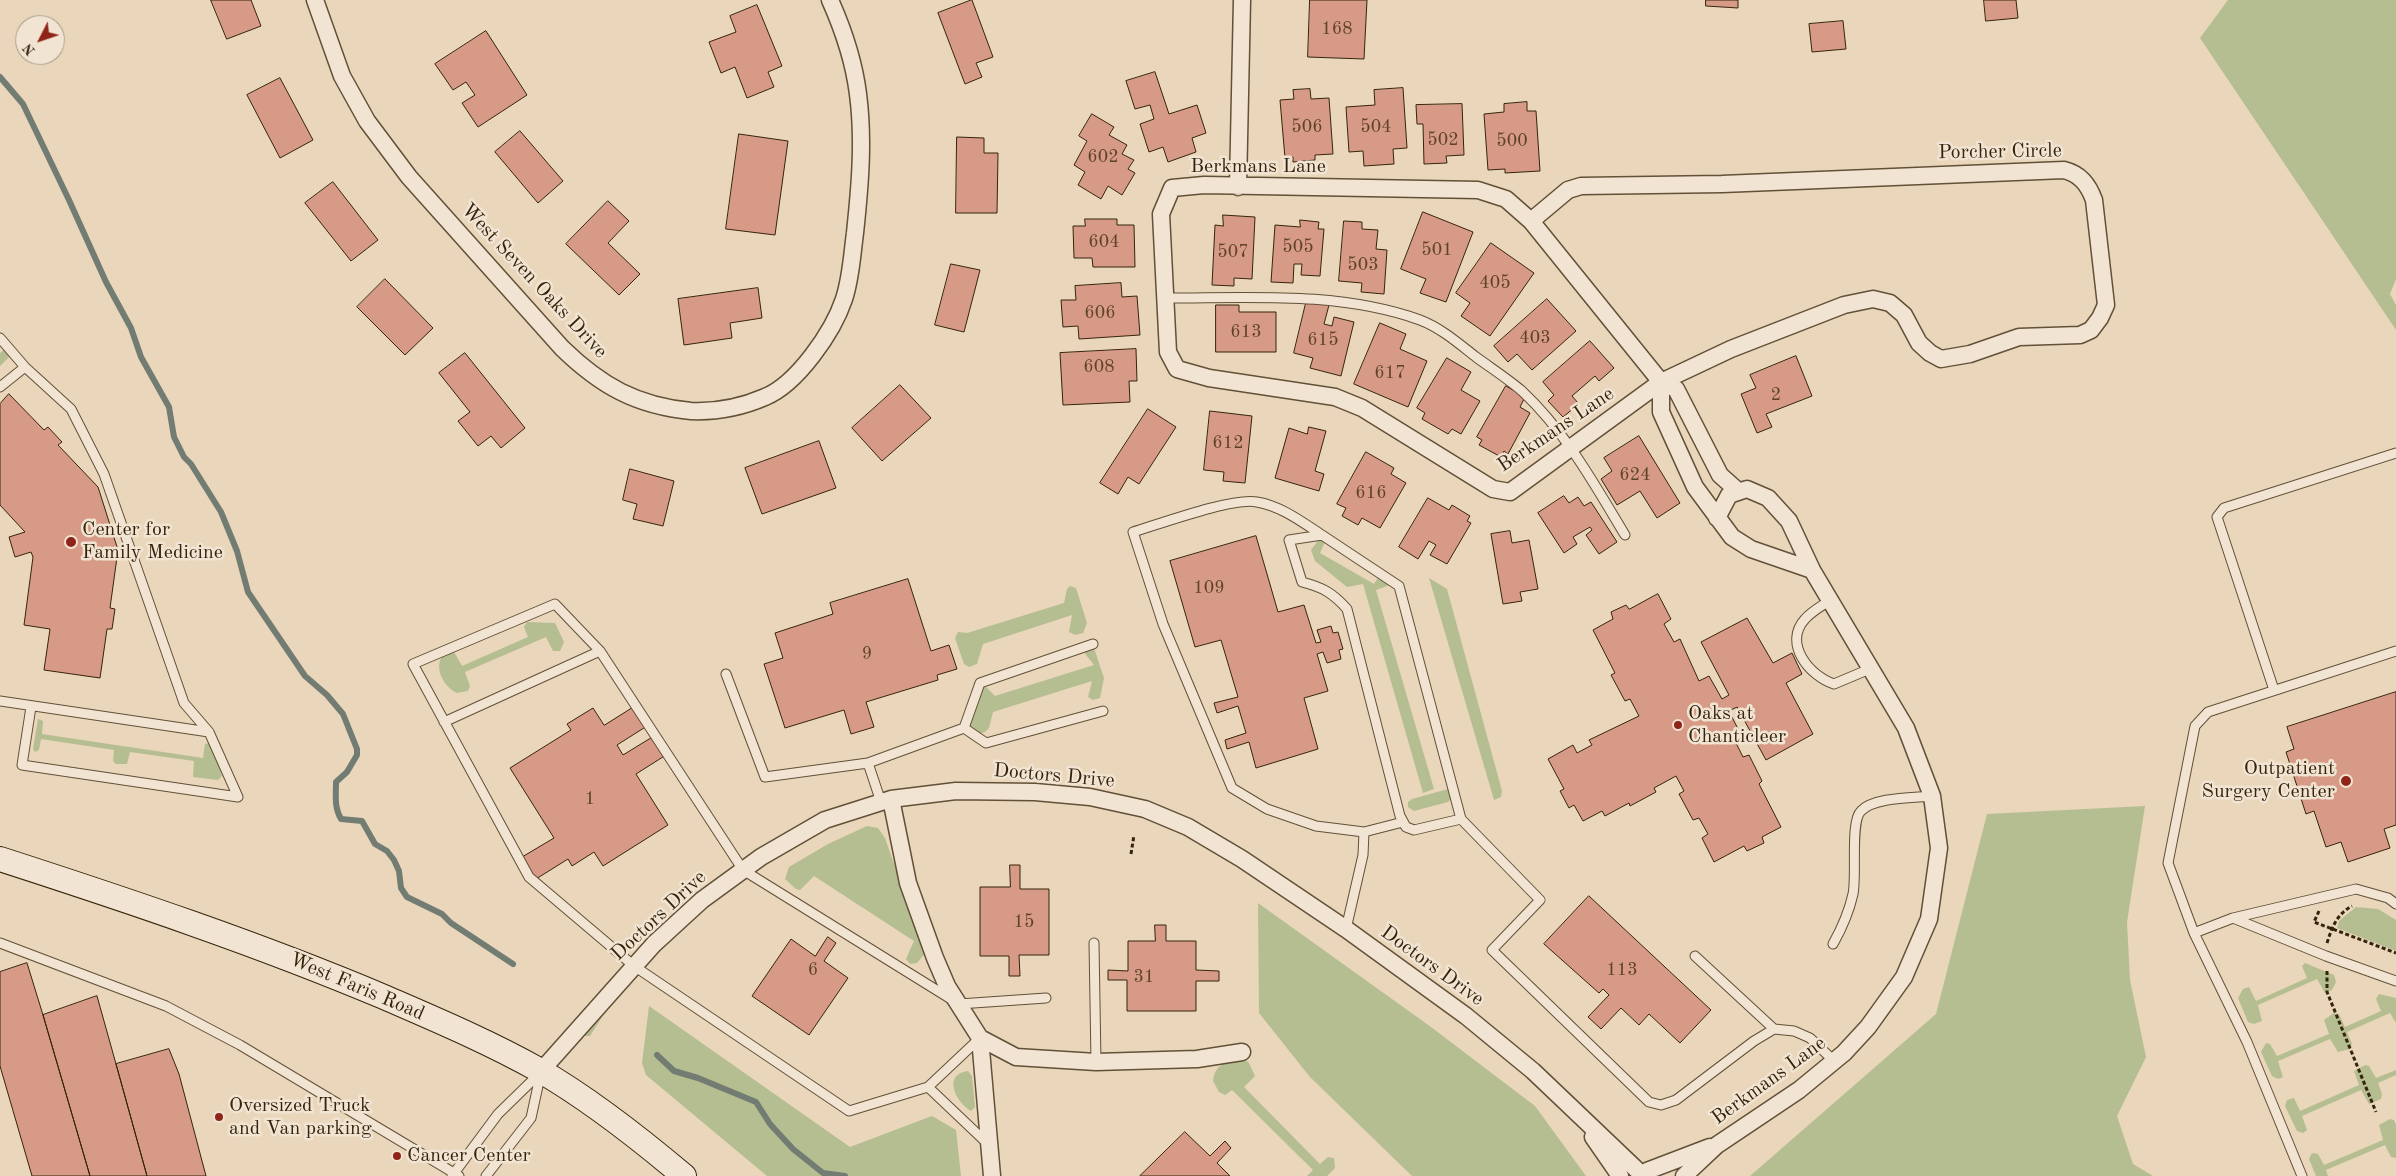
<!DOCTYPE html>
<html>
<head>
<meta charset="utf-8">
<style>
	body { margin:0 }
	#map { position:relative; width:2396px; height:1176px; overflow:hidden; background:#e9d6bb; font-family:"Old Standard TT",serif }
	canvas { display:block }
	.north { position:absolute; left:15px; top:15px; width:50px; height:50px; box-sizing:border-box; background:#f1e4d3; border:1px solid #a69783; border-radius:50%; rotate:229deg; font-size:14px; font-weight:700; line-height:20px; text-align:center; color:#35240b }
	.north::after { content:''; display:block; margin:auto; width:18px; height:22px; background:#8f2418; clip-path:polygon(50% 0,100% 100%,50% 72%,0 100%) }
</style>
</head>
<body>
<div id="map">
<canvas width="2396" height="1176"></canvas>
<div class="north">N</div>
</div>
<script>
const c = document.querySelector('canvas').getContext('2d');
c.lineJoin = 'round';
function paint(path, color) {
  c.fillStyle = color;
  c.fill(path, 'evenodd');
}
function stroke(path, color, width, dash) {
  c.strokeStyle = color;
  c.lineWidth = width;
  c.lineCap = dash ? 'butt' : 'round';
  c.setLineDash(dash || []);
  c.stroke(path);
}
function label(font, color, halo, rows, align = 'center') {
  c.font = font + ' "Old Standard TT",serif';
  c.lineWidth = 5;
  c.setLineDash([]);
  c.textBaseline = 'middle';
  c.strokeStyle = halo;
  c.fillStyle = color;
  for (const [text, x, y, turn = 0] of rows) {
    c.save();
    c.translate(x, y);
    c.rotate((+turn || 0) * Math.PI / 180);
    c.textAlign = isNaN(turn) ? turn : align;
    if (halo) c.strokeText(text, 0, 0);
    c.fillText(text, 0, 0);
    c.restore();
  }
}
const green = new Path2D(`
	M2228 0H2396V279L2390 294 2396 305V330L2200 38Z
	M5 349 11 355 0 366V353Z
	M1320 538 1325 542 1320 553 1374 584 1381 573 1390 585 1376 590 1434 789 1423 793 1363 584 1347 587 1315 561 1311 550Z
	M1429 578 1447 589 1502 791 1501 797 1494 800Z
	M1070 586 1076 588 1087 623 1083 633 1075 635 1069 632 1072 615 983 644 977 664 969 667 964 664 955 638 958 632 967 633 1064 603 1067 589Z
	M527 622 555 623 564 642 560 651H553L546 637 465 672 470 686 468 691 457 693C444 687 433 668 443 655L454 652 462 666 528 637 524 627Z
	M1094 648 1104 678 1100 698 1093 700 1088 697 1092 681 993 712 989 728 985 732 979 734 970 728 967 720 974 682H981L995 696 1094 665 1083 651Z
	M38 719 43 721 42 734 203 758 205 744 209 743 212 745 222 776 218 780 193 777 194 761 130 752 127 764H116L113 761 114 750 41 739 39 750 35 752 33 749Z
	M1448 789H1450L1452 798 1448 802 1414 811 1408 807V802L1412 799Z
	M2145 806 2127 922 2130 980 2146 1057 2117 1116 2133 1164 2153 1176H1750L1936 1014 1987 814Z
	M867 826 878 828 885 838 925 953 917 963 910 964 906 959 914 941 814 876 800 890 796 889 785 879 789 867 828 844Z
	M1258 903 1431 1027 1535 1106 1586 1176H1412L1310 1077 1259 1013Z
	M2356 907 2378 909 2396 920V951L2337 928 2339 921Z
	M2305 963 2334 975 2336 982 2332 990 2325 993 2317 979 2258 1005 2262 1021 2254 1024 2248 1022 2238 998 2243 989 2249 987 2256 1001 2307 978 2302 966Z
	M2379 994 2396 998V1023L2390 1013 2347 1032 2352 1044 2350 1049 2338 1052 2330 1039 2278 1061 2283 1077 2278 1079 2272 1076 2261 1052 2266 1043 2270 1044 2277 1056 2329 1034 2324 1020 2334 1013 2339 1014 2345 1027 2381 1011 2376 999Z
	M611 1003 590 1036H583Z
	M649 1006 850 1147 932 1116 956 1130 961 1176H767L646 1075 642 1063Z
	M1243 1058 1249 1063 1255 1076 1244 1087 1320 1164 1328 1157 1334 1158 1335 1168 1327 1176H1307L1313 1170 1232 1090 1225 1095 1219 1092 1213 1081C1215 1063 1228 1061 1243 1058Z
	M2365 1065 2369 1066 2376 1078 2396 1070V1075L2378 1083 2382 1094 2381 1099 2369 1104 2361 1090 2302 1116 2307 1130 2303 1133 2297 1131 2285 1106 2287 1100 2294 1098 2300 1111 2359 1085 2354 1071Z
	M968 1071 972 1076 975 1107 971 1111C957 1103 941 1075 968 1071Z
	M2390 1119 2394 1120 2396 1125V1158L2391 1157 2385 1145 2326 1170 2328 1176H2316L2309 1159 2312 1153 2318 1154 2324 1165 2383 1140 2379 1125Z`);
const stream = new Path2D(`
	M0 77 23 104 69 200 106 282 131 328 141 357 169 407 174 437 184 457 191 464 221 512 237 551 248 592 305 676 327 695 343 714 357 749V755L347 772 336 782C336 796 334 807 341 819L362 821 375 844 387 851 394 860 399 871 401 888 407 897 442 914 451 923 513 964
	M657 1055 674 1071 698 1078 756 1102 770 1124 793 1149 823 1173 845 1176`);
const building = new Path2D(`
	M211 0H251L261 26 227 39Z
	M972 0 993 57 976 63 982 77 965 84 938 13Z
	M1310 0H1367L1364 59 1308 57Z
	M1706 0H1738V8L1706 6Z
	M1984 0H2016L2018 18 1986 21Z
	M757 5 782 66 768 72 774 87 747 98 735 67 721 73 709 42 736 32 730 16Z
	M1843 21 1846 49 1812 52 1809 24Z
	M486 31 527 95 478 127 462 103 475 95 466 82 453 90 435 64Z
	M1155 72 1169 114 1197 105 1206 133 1192 138 1196 152 1168 162 1163 147 1149 152 1140 124 1154 119 1150 105 1135 109 1126 81Z
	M280 78 313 140 280 158 247 95Z
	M1403 88 1407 148 1393 149 1394 164 1364 166 1363 151 1349 152 1346 107 1375 105 1374 90Z
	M1310 89 1311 99 1329 98 1333 154 1315 155V160L1293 162V157L1285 158 1280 100 1294 99 1293 90Z
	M1527 102V111H1536L1540 171 1505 173V169L1488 170 1484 114 1504 112V104Z
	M1462 104 1464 155 1446 156 1447 163 1424 164 1423 124H1417L1416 105Z
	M1092 114 1114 127 1109 135 1127 145 1122 154 1134 160 1128 169 1135 173 1122 195 1108 186 1101 199 1078 185 1085 172 1074 165 1087 141 1079 136Z
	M520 131 563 181 538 203 495 152Z
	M739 134 788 141 775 235 726 229Z
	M957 137 984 138V153H998L997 213H956Z
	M333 182 378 240 351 261 305 203Z
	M608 201 629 221 608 243 640 274 619 295 566 244Z
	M1423 212 1473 232 1446 302 1420 293 1426 279 1401 269Z
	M1223 215 1255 217 1252 279 1234 278V286L1212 285 1215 225 1223 226Z
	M1085 219H1117V225H1134L1135 267H1093L1092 258H1074L1073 226H1085Z
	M1300 220 1319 222 1318 229H1324L1320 276 1301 275 1302 264H1294L1293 283 1271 282 1275 225 1300 227Z
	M1344 221 1362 222V229L1378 230 1376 249 1387 250 1384 294 1361 292 1362 283 1339 281Z
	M1491 243 1534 273 1490 336 1461 316 1470 303 1456 293Z
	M951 264 980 270 964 332 935 325Z
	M385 279 433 328 405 355 357 307Z
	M1121 283 1122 297 1137 296 1140 335 1079 339 1078 326 1063 327 1061 300H1076L1075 286Z
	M758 288 762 318 730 323 732 338 684 345 678 299Z
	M1307 299 1329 305 1324 324 1332 326 1334 317 1354 322 1341 376 1310 368 1313 358 1294 353Z
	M1547 299 1576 331 1532 370 1517 354 1508 362 1494 346Z
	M1216 305H1239V312H1276V352H1216Z
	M1380 323 1406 334 1400 349 1427 361 1408 407 1354 384Z
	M1590 341 1614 368 1599 381 1595 376 1572 396 1579 404 1563 417 1548 401 1554 395 1543 382Z
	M1136 349 1137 381H1129L1130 402 1063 405 1060 353Z
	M465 353 525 428 501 448 491 436 478 446 458 421 470 412 439 373Z
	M1796 356 1812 396 1766 414 1772 427 1757 433 1741 394 1756 388 1750 375Z
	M1447 358 1471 372 1461 390 1480 401 1461 434 1452 429 1448 434 1422 419 1425 413 1417 408Z
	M900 385 931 418 882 461 852 428Z
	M1506 386 1525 397 1520 407 1530 413 1508 454 1504 451 1501 457 1479 445 1482 440 1477 437Z
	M9 394 44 430 48 427 62 442 58 445 98 487 118 550 110 608 115 609 112 629H107L100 678 44 670 50 629 24 625 33 557 31 552 15 557 9 537 25 532 0 505V404Z
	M1148 409 1176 427 1139 484 1128 477 1118 494 1100 483Z
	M1210 411 1252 416 1245 483 1223 481 1224 472 1204 470Z
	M1309 427 1326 431 1315 471 1324 474 1319 491 1275 478 1289 428 1307 434Z
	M1639 436 1680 503 1657 518 1640 491 1617 505 1601 479 1612 471 1604 458Z
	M819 441 836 488 762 514 745 468Z
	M1366 452 1394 468 1391 474 1406 483 1380 528 1362 518 1358 525 1342 516 1346 508 1337 504Z
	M630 469 674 481 663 526 633 519 637 504 623 500Z
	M1564 496 1569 503 1578 497 1584 506 1591 502 1617 542 1599 554 1586 535 1592 530 1590 527 1573 537 1577 544 1564 553 1538 513Z
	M1428 498 1449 510 1452 505 1470 516 1467 521 1471 523 1447 564 1430 555 1436 545 1429 541 1418 559 1399 547Z
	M1510 531 1512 543 1529 540 1538 589 1520 592 1522 601 1503 604 1491 534Z
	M1256 536 1278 612 1304 605 1316 643 1321 642 1317 630 1331 626 1333 633 1338 632 1343 649 1339 650 1341 659 1327 663 1323 652 1317 654 1328 691 1304 698 1318 749 1256 768 1249 742 1227 749 1225 740 1246 733 1238 706 1217 713 1214 703 1238 697 1221 640 1195 647 1170 561Z
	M908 579 931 651 949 645 957 669 937 675 938 680 866 702 874 727 851 734 844 710 785 728 764 664 783 658 775 633 833 614 830 603Z
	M1658 594 1671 619 1664 624 1674 642 1680 639 1699 681 1709 676 1722 699 1729 695 1701 642 1747 618 1773 663 1792 653 1802 674 1786 683 1813 734 1766 760 1737 707 1729 711 1742 737 1735 741 1743 757 1749 755 1762 781 1759 784 1781 827 1762 837 1764 843 1747 851 1744 846 1714 862 1702 838 1708 834 1699 818 1693 820 1679 794 1684 791 1676 776 1654 788 1656 792 1630 806 1629 803 1605 816 1602 811 1583 821 1574 805 1569 808 1560 791 1564 789 1548 759 1573 745 1577 753 1592 745 1589 740 1639 716 1630 699 1625 701 1611 675 1615 673 1593 630 1613 619 1611 612 1626 605 1629 609Z
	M2396 692V825L2384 829 2390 848 2348 862 2341 842 2326 847 2314 811 2306 814 2286 752 2294 749 2287 727Z
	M634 707 647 726 617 745 623 755 654 736 666 755 636 774 668 825 603 866 594 852 572 866 568 859 536 879 522 857 554 838 510 768 571 730 567 724 593 708 604 725Z
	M1010 865H1020V889H1049V955H1019L1020 976H1009V956H980V887H1010Z
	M1589 896 1711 1010 1680 1043 1649 1014 1639 1025 1621 1008 1601 1029 1588 1017 1609 995 1603 989 1599 993 1544 944Z
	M1155 925H1166V941H1196V970L1219 971V981H1196V1011H1127V980H1108V970L1128 971V941H1155Z
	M828 937 836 943 824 961 848 978 809 1035 752 996 791 939 815 956Z
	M27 963 43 1015 90 1176H32L0 1066V972Z
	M97 996 116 1064 147 1176H90L43 1015Z
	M169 1049 179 1074 206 1176H147L116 1064Z
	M1185 1132 1210 1156 1225 1141 1231 1148 1217 1163 1230 1176H1140Z`);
const path = new Path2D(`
	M1131 854 1134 835
	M2319 911 2314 922 2396 953
	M2327 943C2332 927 2337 914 2352 906
	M2327 971V992L2376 1112`);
const lane = new Path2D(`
	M1165 298C1249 298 1339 291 1420 320 1441 328 1458 343 1476 357 1491 368 1508 379 1522 391 1565 431 1595 485 1625 535
	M0 338 25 367 71 409 104 474 184 703 209 732
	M0 387 25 367
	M1322 535C1302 522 1281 506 1257 502 1233 497 1160 524 1133 532L1163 624 1232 788 1267 809 1316 826 1364 832
	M1830 600C1822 606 1812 611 1805 619 1783 643 1809 676 1834 684L1872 668
	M726 674 765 777 868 763 881 802
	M2274 690 2217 517 2224 508 2396 453
	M0 701 209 732 238 797 22 765 31 707
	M444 722 600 651
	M964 728 980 683 1093 644
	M868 763 964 728 986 743 1103 711
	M1461 819 1414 830 1406 827 1400 816 1347 609C1333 593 1322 587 1302 582L1289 540 1322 535 1399 586 1461 819 1540 900 1492 950 1649 1102 1661 1105 1676 1100 1754 1041 1774 1029
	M2233 918 2326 956 2396 981
	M1346 929 1363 855 1364 832 1403 822
	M2194 933 2168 863 2195 726 2208 712 2396 651
	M0 943 166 1006 240 1045 459 1176
	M1094 943 1096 1062
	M1833 944C1842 928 1849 912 1853 894 1857 875 1850 821 1861 811 1874 797 1913 798 1932 796
	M1695 956 1774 1029 1794 1031 1810 1038 1834 1061
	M928 1087 980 1038
	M988 1144 928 1087 849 1111 634 966 529 877 413 664 555 604 600 651 743 870 959 1004 1046 998
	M452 1176 498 1114 541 1072
	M486 1176 531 1118 541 1072
	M2302 1176 2247 1042 2194 933 2233 918 2356 889 2388 898 2396 904`);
const street = new Path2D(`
	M315 0 342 76 367 121 409 177 562 348C601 386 637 406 691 411 715 412 742 407 765 397 797 384 833 332 844 299 851 278 852 255 855 233 860 186 864 140 858 94 854 62 843 29 830 0
	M1238 187 1242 0
	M1531 221 1568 190 1581 186 1722 184 2064 170C2080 174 2088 184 2094 200L2106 305 2100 318 2091 330 2080 335 2019 337 1970 354 1941 359 1930 353 1919 343 1904 315 1890 303 1873 299 1844 305 1731 349 1661 382 1510 492 1493 489 1362 408 1335 397 1209 378 1177 369 1168 352 1161 214 1172 188 1204 185 1478 190 1506 199 1531 221 1661 382 1676 389 1720 475 1738 491
	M1661 382V412L1695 487 1732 537 1751 549 1812 570
	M891 799 908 883 935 958 947 986 980 1038 992 1176
	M980 1038 1016 1057 1096 1062 1197 1059 1242 1052
	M541 1071 654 944 702 900 761 857 825 820 891 799 956 791 1035 792 1090 797 1145 809 1188 827 1242 859 1346 929 1466 1016 1533 1071 1638 1171
	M1593 1137 1620 1176
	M1647 1171 1710 1147
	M1684 1176 1717 1145 1799 1090 1844 1053 1868 1027 1904 977 1929 919 1939 848 1932 796 1906 728 1812 570 1789 521 1768 498 1747 489 1729 495 1717 518`);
const secondary = new Path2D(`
	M0 859C130 901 258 944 384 997 437 1020 489 1042 539 1070 591 1100 639 1138 684 1176`);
const markers = [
	[71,542,6,"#8f2418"],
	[1678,725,5,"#8f2418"],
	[2346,781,6,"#8f2418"],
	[219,1117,5,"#8f2418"],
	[397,1156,5,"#8f2418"]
];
const numberNames = [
	["168",1337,29],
	["506",1307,127],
	["504",1376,127],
	["502",1443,140],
	["500",1512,141],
	["602",1103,157],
	["604",1104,242],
	["505",1298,247],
	["501",1437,250],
	["507",1233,252],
	["503",1363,265],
	["405",1495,283],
	["606",1100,313],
	["613",1246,332],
	["403",1535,338],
	["615",1323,340],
	["608",1099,367],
	["617",1390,373],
	["2",1776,395],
	["612",1228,443],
	["624",1635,475],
	["616",1371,493],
	["109",1209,588],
	["9",867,654],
	["1",590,799],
	["15",1024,922],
	["6",813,970],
	["113",1622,970],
	["31",1144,977]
];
const streetNames = [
	["Porcher Circle",2000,152,-1],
	["Berkmans Lane",1258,167],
	["West Seven Oaks Drive",534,281,47],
	["Berkmans Lane",1556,430,-34],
	["Doctors Drive",1054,776,5],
	["Doctors Drive",659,916,-43],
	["Doctors Drive",1432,966,36],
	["West Faris Road",357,987,23],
	["Berkmans Lane",1769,1081,-36]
];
const poiNames = [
	["Center for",82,530],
	["Family Medicine",82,553],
	["Oaks at",1688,714],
	["Chanticleer",1688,737],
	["Outpatient",2335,769,"right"],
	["Surgery Center",2335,792,"right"],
	["Oversized Truck",229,1106],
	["and Van parking",229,1129],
	["Cancer Center",407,1156]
];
paint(green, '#b5be91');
stroke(stream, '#727c73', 6);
paint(building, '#d79a86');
stroke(building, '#35240b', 1);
stroke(lane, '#625037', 11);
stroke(street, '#625037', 19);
stroke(secondary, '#35240b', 26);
stroke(path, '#35240b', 3, [4, 2.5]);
stroke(lane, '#f1e4d3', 9);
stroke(street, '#f1e4d3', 16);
stroke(secondary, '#f1e4d3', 24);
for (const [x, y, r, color] of markers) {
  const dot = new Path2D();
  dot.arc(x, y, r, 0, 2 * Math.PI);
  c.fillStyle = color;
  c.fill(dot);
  stroke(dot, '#f1e4d3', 2);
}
label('18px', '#5e422a', null, numberNames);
label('20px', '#35240b', '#f1e4d3', streetNames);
label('20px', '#35240b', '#f1e4d3', poiNames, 'left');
</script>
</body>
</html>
